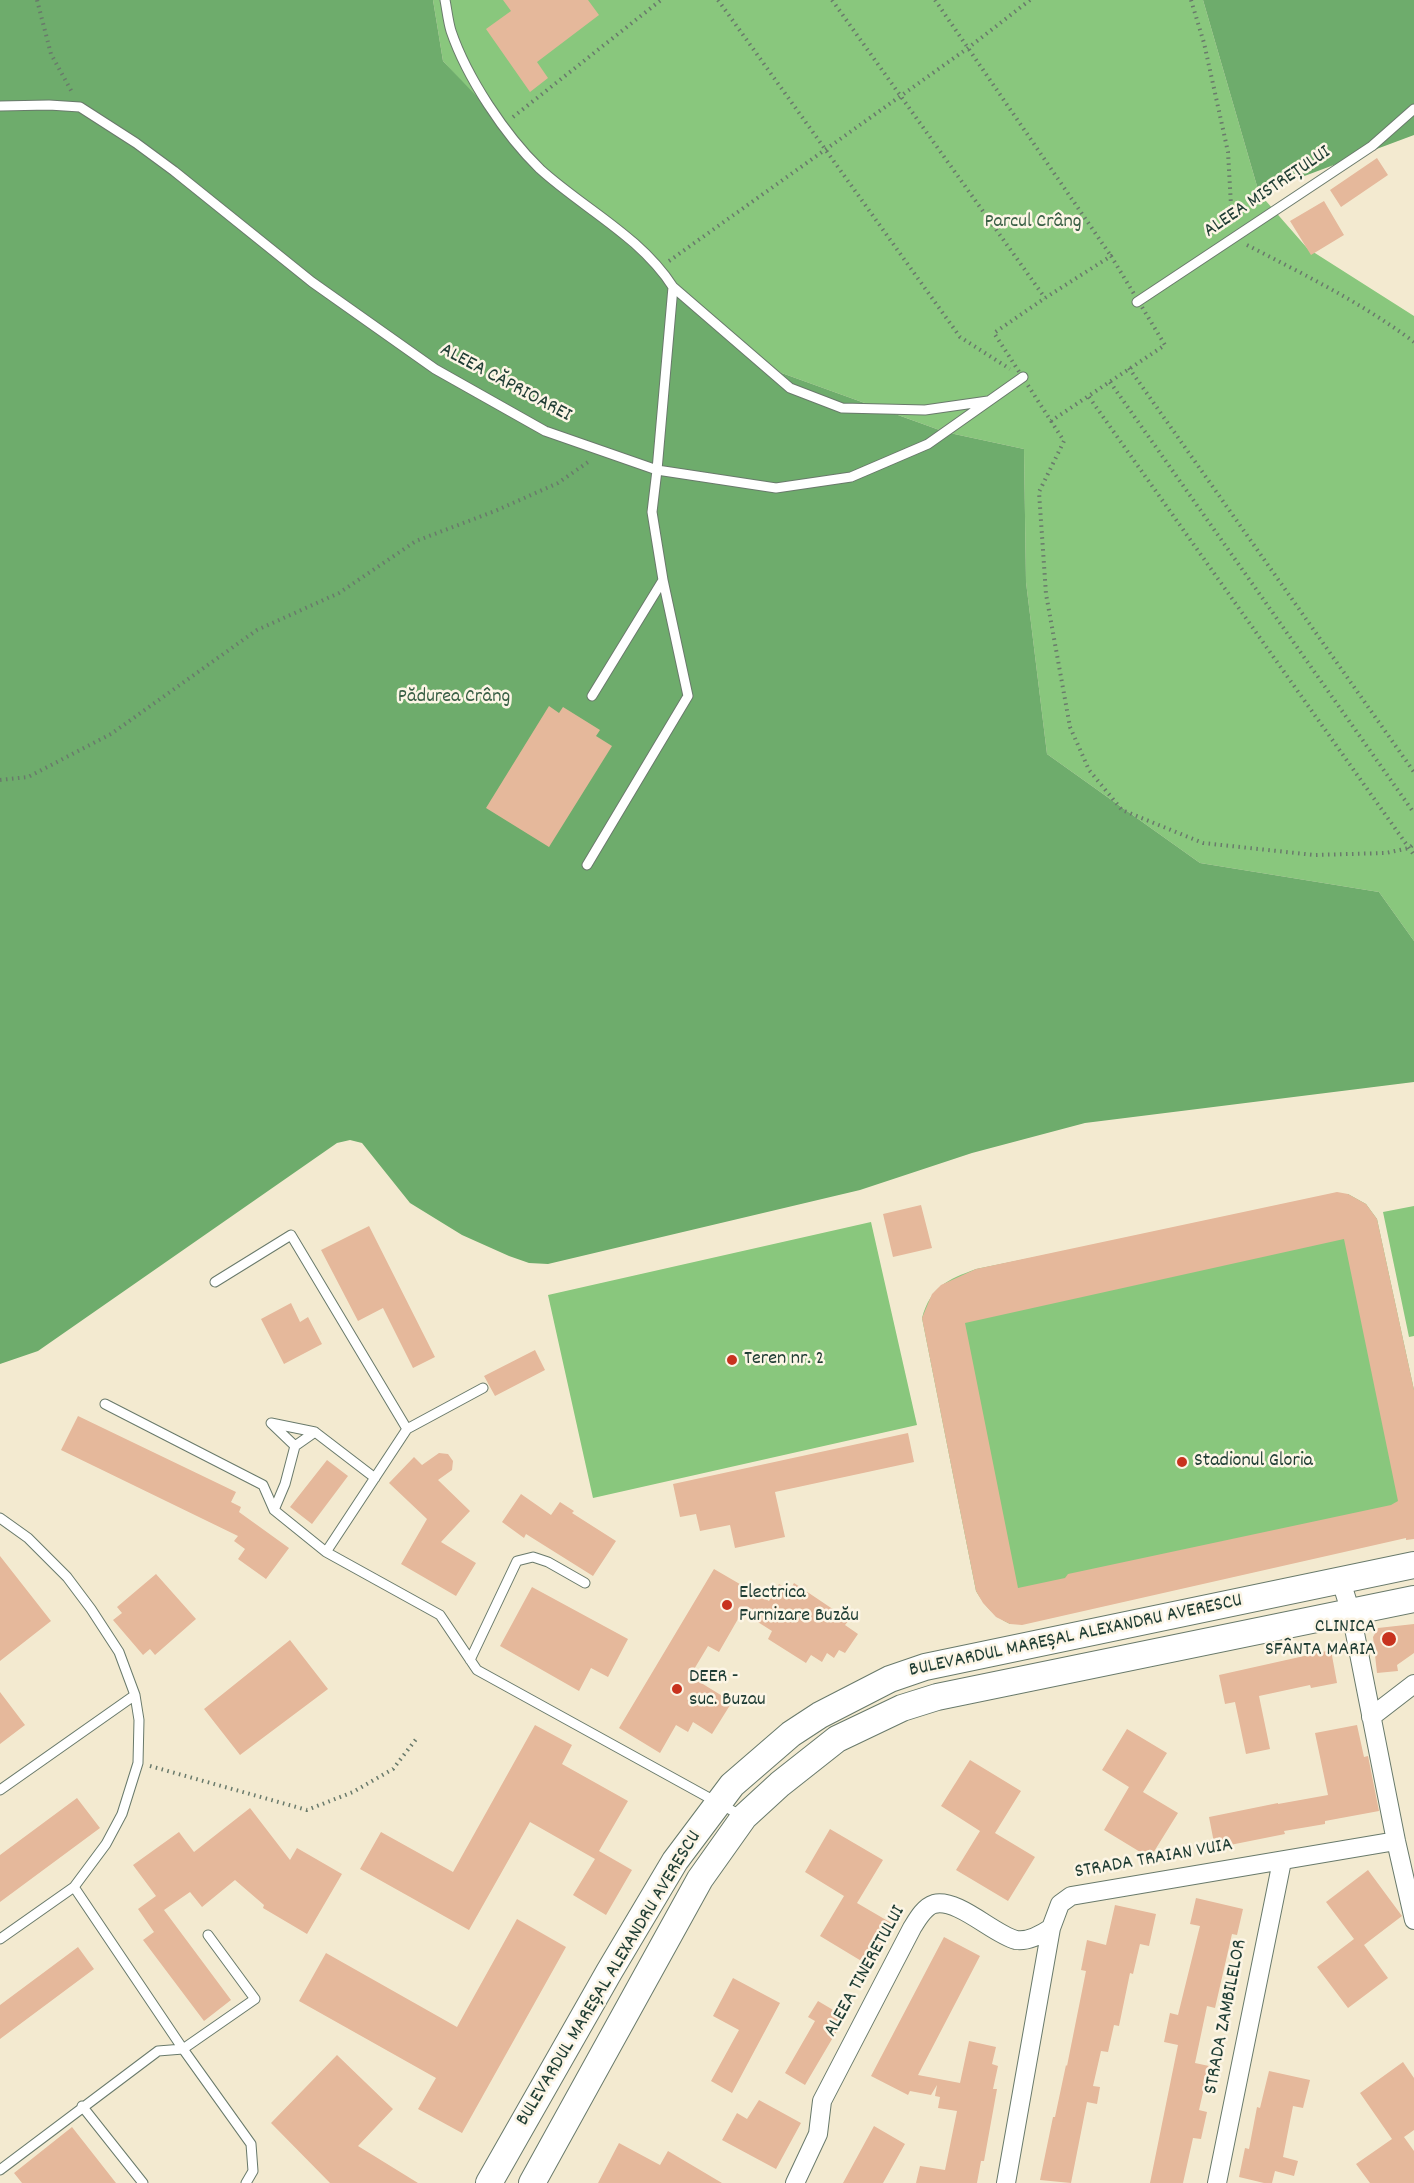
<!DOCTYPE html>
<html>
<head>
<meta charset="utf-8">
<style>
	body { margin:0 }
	canvas { display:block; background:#f3ead0 }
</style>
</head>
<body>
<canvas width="1414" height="2183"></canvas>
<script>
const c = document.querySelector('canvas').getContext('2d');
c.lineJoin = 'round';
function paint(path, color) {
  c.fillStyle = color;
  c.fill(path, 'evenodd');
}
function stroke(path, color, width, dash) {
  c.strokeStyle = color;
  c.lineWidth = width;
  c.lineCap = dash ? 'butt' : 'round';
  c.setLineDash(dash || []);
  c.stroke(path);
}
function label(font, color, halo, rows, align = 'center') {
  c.font = font + ' Dekko,sans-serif';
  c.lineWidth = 5;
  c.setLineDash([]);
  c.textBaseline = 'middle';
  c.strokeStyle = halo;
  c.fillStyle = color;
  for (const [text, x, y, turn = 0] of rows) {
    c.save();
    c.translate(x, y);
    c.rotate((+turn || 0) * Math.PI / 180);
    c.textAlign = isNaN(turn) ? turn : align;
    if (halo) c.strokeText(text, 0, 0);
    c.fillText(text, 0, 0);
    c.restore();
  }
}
const green = new Path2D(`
	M433 0H1203L1259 193 1307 248 1414 316V941L1379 892 1200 863 1047 754 1026 582 1024 449 945 432 765 367 540 168 443 61Z
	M1348 1194 1366 1204 1377 1219 1414 1390V1534L1010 1624C994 1616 985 1606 976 1591L922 1318C931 1286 947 1280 976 1269Z
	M1414 1206V1336L1409 1337 1383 1212Z
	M871 1222 917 1425 593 1498 548 1295Z`);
const forest = new Path2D(`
	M0 0H433L443 61 563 187 765 367 945 432 1024 449 1026 582 1047 754 1200 863 1379 892 1414 941V1082L1085 1123 972 1153 860 1190 548 1264 529 1263 509 1256 462 1235 410 1203 362 1143 350 1140 337 1143 38 1351 0 1364Z
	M1203 0H1414V135L1259 193Z`);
const building = new Path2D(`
	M503 0H588L599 15 537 62 548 78 530 92 486 29 511 11Z
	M1377 158 1388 175 1341 207 1330 190Z
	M1324 201 1344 235 1311 255 1290 221Z
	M549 706 559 713 563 707 600 730 596 736 612 746 549 847 486 808Z
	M1337 1192 1348 1194 1366 1204 1377 1219 1414 1390V1539L1406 1540V1538L1022 1625 1010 1624 996 1617 983 1603 976 1591 922 1318 932 1294 941 1285 976 1269ZM1344 1239 1398 1501 1391 1505 1068 1574 1065 1578 1018 1588 965 1323Z
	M921 1205 932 1248 893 1257 883 1214Z
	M369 1226 435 1357 413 1368 383 1308 358 1321 321 1250Z
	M291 1303 300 1322 308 1317 322 1344 284 1364 261 1319Z
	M535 1350 545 1370 495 1396 484 1376Z
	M78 1416 236 1492 231 1502 241 1507 239 1512 289 1548 266 1579 238 1559 245 1549 234 1541 238 1536 61 1450Z
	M908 1433 914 1462 775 1492 785 1537 735 1548 730 1525 700 1531 696 1514 680 1517 673 1484Z
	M439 1453 448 1454 453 1461 452 1470 438 1480 470 1511 441 1542 476 1563 456 1596 401 1564 427 1519 389 1483 414 1457 422 1465Z
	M327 1460 348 1476 312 1524 290 1507Z
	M521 1494 551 1515 560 1502 574 1511 572 1513 616 1541 593 1576 526 1534 524 1538 502 1522Z
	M0 1556 51 1621 0 1661Z
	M714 1569 769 1601 779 1584 790 1590 794 1583 849 1620 845 1625 858 1634 845 1653 839 1650 834 1658 827 1653 822 1662 811 1655 806 1663 768 1639 772 1631 742 1612 719 1652 708 1646 690 1676 732 1702 712 1734 693 1722 688 1732 676 1725 660 1753 619 1728Z
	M156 1574 196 1619 155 1655 150 1649 143 1655 113 1620 122 1613 117 1607Z
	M532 1587 628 1639 608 1677 591 1668 579 1691 500 1646Z
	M1414 1624V1653L1397 1665 1398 1671 1377 1673 1373 1637 1378 1628Z
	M290 1640 328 1689 240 1755 204 1709Z
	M1331 1650 1337 1683 1311 1688 1310 1685 1259 1696 1270 1749 1246 1754 1235 1702 1225 1704 1219 1675Z
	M0 1692 25 1725 0 1744Z
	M535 1725 572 1745 562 1764 628 1801 599 1851 632 1870 606 1915 573 1895 595 1859 530 1822 469 1930 360 1869 381 1832 453 1872Z
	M1357 1725 1364 1757 1368 1756 1379 1811 1325 1821V1824L1284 1831 1285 1834 1215 1848 1209 1817 1278 1803V1804L1328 1795 1315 1733Z
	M1127 1729 1167 1753 1143 1792 1178 1813 1150 1858 1104 1830 1129 1787 1102 1770Z
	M970 1760 1021 1791 995 1833 1035 1857 1008 1901 956 1870 980 1831 941 1806Z
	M77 1798 100 1828 0 1902V1855Z
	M250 1808 290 1860 297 1848 342 1874 307 1934 263 1908 264 1905 235 1880 202 1907 190 1892 164 1910 231 2000 204 2021 143 1940 154 1932 138 1909 156 1896 133 1865 179 1832 194 1852Z
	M830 1829 883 1860 857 1903 893 1924 868 1965 820 1936 844 1896 805 1872Z
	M1368 1870 1402 1916 1364 1945 1388 1978 1348 2008 1317 1967 1354 1939 1326 1902Z
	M1196 1898 1243 1909 1237 1935 1232 1934 1215 2008 1207 2006 1195 2063 1209 2066 1199 2110 1207 2112 1201 2139 1193 2138 1183 2183H1150L1178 2045 1164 2042 1170 2013 1178 2015 1200 1926 1190 1924Z
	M1115 1905 1156 1914 1149 1946 1140 1944 1133 1974 1130 1973 1119 2026 1114 2025 1108 2052 1101 2051 1093 2086 1100 2087 1097 2104 1087 2102 1071 2183 1040 2180 1053 2117H1055L1066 2065 1067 2066 1086 1971 1081 1970 1087 1940 1106 1945Z
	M517 1919 566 1947 462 2133 418 2109 436 2078 299 2001 326 1953 457 2027Z
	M944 1937 980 1956 918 2075 960 2083 969 2041 996 2047 992 2064 998 2066 993 2089H997L984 2161H981L977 2183H916L920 2166 945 2170 957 2111 938 2108 940 2097 935 2096 937 2085 931 2095 910 2091 908 2095 871 2076Z
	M78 1947 94 1969 0 2039V2005Z
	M733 1978 780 2003 732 2093 711 2081 739 2030 713 2016Z
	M818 2001 845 2017 805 2085 785 2073 815 2021 808 2017Z
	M337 2055 393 2109 358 2146 418 2183H330L271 2123Z
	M1403 2062 1414 2078V2130L1404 2137 1414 2151V2183H1370L1356 2164 1392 2139 1360 2093Z
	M1269 2071 1310 2080 1303 2108 1293 2106 1283 2157 1298 2161 1294 2176 1275 2171 1272 2183H1264L1239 2177 1245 2148 1249 2149 1257 2107 1260 2108Z
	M759 2100 801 2123 776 2169 722 2140 737 2113 747 2119Z
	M874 2126 905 2144 883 2183H843Z
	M72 2127 116 2183H22L14 2173Z
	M619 2143 660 2165 668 2151 722 2183H598Z`);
const path = new Path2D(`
	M37 0 51 54 73 94
	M718 0 960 337 1010 369
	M832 0 1045 298
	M935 0 1111 256
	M1191 0 1204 43 1228 152 1232 223
	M513 117 661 0
	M1247 245C1305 275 1362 303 1414 342
	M1111 256 1165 345 1051 421 994 333 1045 298Z
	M669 261 968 48 1030 0
	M1129 368 1414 772
	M1110 382 1414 813
	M1089 397 1414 855
	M1051 421 1064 441 1039 492 1046 594 1070 727 1089 770 1122 810 1203 843 1314 855 1386 853 1409 848 1414 844
	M0 780 28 777 111 734 257 630 339 593 416 541 495 511 558 483 591 460
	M150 1766 307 1810 353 1792 393 1769 417 1738`);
const lane = new Path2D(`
	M0 106 49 105 80 107 136 143 174 171 312 282 435 369 545 431 657 470 673 287C640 236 584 209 540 169 505 135 467 78 451 31 448 21 447 10 445 0
	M673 287 790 388 842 408 925 410 988 401
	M1137 302 1372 146 1414 109
	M592 696 663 580 652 512 657 470 776 488 851 477 928 444 1023 377
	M587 865 688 696 663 580
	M215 1282 291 1235 407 1429
	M105 1404 263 1485 274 1510 326 1552 440 1615 477 1670 742 1816
	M295 1446 315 1432
	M274 1510 285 1484 295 1446 271 1423 315 1432 375 1478
	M0 1518 28 1538 67 1577 91 1609 119 1652 135 1695 139 1720 138 1763 122 1814 106 1844 74 1887 0 1939
	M326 1552 407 1429 483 1388
	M470 1660 517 1561 533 1557 548 1562 585 1583
	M0 1790 135 1695
	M208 1935 255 1999 183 2049 251 2144 253 2171 246 2183
	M82 2106 143 2183
	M0 2170 158 2051 183 2049 74 1887`);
const street = new Path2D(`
	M1341 1581 1351 1613 1396 1841 1414 1920
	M1371 1717 1414 1684
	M795 2183 818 2134 822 2101 912 1928C917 1920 924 1907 934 1904 958 1898 993 1934 1016 1940 1028 1942 1042 1934 1051 1928
	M1006 2183 1051 1928 1060 1904 1071 1896 1396 1841
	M1217 2183 1282 1861`);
const secondary = new Path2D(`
	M489 2183 609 1972 675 1861 732 1785 791 1734 820 1715 890 1679 925 1667 1414 1565
	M532 2183 700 1879 744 1817 780 1784 837 1739 902 1708 937 1697 1414 1599`);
const markers = [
	[732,1360,6,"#c8321e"],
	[1182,1462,6,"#c8321e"],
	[727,1605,6,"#c8321e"],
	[1389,1639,8,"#c8321e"],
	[677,1689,6,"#c8321e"]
];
const streetNames = [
	["ALEEA MISTREȚULUI",1268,193,-34],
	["ALEEA CĂPRIOAREI",505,384,28],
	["BULEVARDUL MAREȘAL ALEXANDRU AVERESCU",1076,1637,-12],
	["STRADA TRAIAN VUIA",1154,1860,-10],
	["ALEEA TINERETULUI",866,1972,-61],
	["BULEVARDUL MAREȘAL ALEXANDRU AVERESCU",610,1979,-59],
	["STRADA ZAMBILELOR",1227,2017,-79]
];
const parkNames = [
	["Parcul Crâng",1033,223],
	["Pădurea Crâng",454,698]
];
const poiNames = [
	["Teren nr. 2",744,1360],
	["Stadionul Gloria",1194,1462],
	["Electrica",739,1594],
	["Furnizare Buzău",739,1617],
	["CLINICA",1376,1628,"right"],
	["SFÂNTA MARIA",1376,1651,"right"],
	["DEER -",689,1678],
	["suc. Buzau",689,1701]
];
paint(green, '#89c77d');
paint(forest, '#6eac6c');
paint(building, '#e5b89b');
stroke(lane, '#697a6b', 11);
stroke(street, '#697a6b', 20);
stroke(secondary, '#697a6b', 28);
stroke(path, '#697a6b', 4, [1.5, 4.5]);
stroke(lane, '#fff', 9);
stroke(street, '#fff', 18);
stroke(secondary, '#fff', 26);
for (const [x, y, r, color] of markers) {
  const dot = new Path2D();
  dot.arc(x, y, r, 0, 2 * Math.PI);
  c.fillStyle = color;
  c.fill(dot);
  stroke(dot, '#fcf5e5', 2);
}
label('20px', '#1f3d34', '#fcf5e5', streetNames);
label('20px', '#3a6046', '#fcf5e5', parkNames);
label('20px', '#1f3d34', '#fcf5e5', poiNames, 'left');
</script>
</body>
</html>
